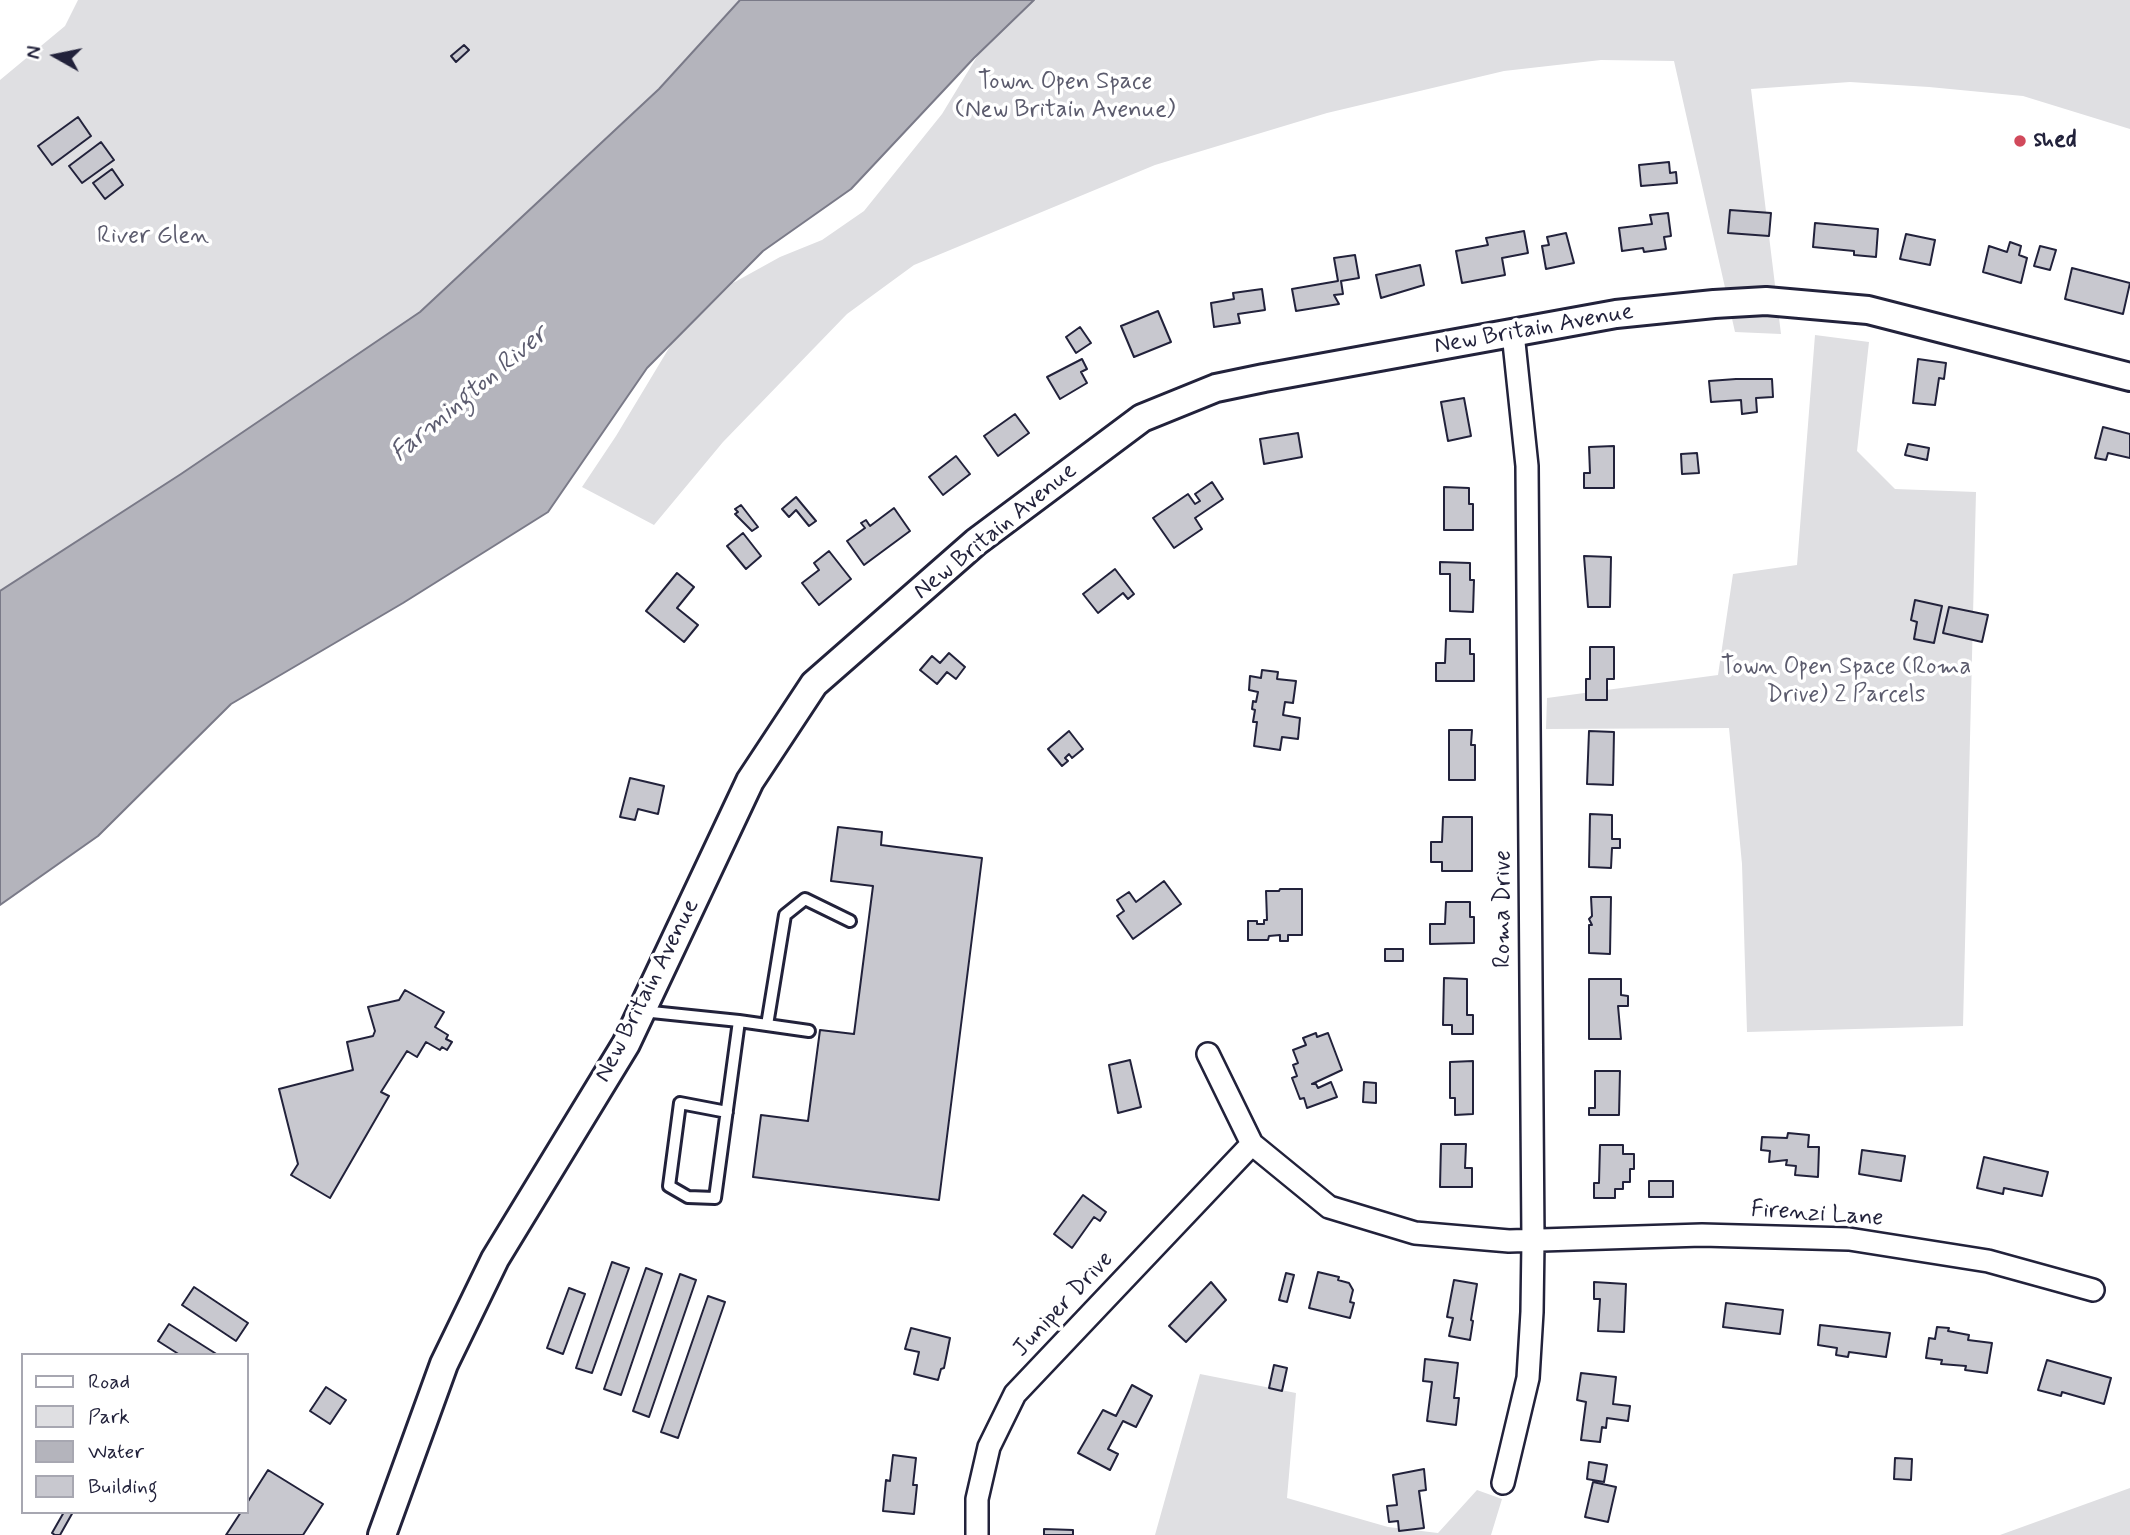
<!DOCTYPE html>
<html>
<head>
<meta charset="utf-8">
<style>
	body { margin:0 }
	#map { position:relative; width:2130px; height:1535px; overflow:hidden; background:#fff; font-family:Mynerve,sans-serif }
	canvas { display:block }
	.legend { position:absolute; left:21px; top:1353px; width:228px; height:161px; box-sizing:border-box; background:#fff; border:2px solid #a7a7b1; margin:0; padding:9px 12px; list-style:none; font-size:21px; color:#22223b }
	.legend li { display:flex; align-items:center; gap:14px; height:35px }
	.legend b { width:35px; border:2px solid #a7a7b1 }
	.north { position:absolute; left:21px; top:21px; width:70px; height:70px; -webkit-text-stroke:5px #fff; paint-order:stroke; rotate:279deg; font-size:19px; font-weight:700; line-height:28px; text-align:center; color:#22223b }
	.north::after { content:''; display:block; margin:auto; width:24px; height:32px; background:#22223b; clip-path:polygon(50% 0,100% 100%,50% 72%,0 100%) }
</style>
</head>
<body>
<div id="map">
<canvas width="2130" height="1535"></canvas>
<ul class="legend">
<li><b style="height:9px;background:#fff"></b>Road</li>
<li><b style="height:19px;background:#dfdfe2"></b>Park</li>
<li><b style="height:19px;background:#b4b4bc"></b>Water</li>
<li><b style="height:19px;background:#c8c8cf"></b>Building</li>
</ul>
<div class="north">N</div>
</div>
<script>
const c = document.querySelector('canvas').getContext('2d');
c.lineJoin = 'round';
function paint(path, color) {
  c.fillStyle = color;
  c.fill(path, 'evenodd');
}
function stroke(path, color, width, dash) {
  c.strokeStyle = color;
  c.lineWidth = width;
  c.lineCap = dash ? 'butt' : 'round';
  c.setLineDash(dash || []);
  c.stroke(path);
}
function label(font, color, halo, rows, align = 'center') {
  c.font = font + ' Mynerve,sans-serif';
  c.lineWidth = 7;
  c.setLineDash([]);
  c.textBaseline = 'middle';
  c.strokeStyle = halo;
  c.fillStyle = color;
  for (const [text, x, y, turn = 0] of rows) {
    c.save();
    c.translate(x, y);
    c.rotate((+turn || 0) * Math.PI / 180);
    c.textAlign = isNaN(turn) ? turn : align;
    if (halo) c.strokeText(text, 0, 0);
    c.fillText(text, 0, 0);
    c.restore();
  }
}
const green = new Path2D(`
	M78 0H740L659 89 420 312 181 474 0 591V80L65 26Z
	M1023 0H2130V129L2023 96 1929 87 1850 82 1751 89 1781 334 1735 332 1674 61 1601 60 1504 71 1327 113 1155 165 914 265 847 314 723 442 654 525 582 487 616 436 672 343 733 283 780 257 822 240 864 211 942 114 1003 14Z
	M1815 335 1869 342 1857 451 1895 489 1976 492 1963 1026 1747 1032 1742 864 1729 728 1546 729 1547 698 1718 675 1733 574 1797 565Z
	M1200 1374 1296 1393 1287 1498 1388 1527 1438 1533 1477 1490 1502 1499 1491 1535H1155Z
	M2130 1488V1535H2000Z`);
const water = new Path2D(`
	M740 0H1034L974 58 851 189 763 251 647 368 548 512 403 603 231 704 98 836 0 905V591L181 474 420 312 659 89Z`);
const building = new Path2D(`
	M464 45 469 50 456 62 451 56Z
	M78 117 91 136 52 165 38 146Z
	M101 142 114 160 82 183 69 166Z
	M1669 162 1670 173 1676 172 1677 183 1641 186 1639 165Z
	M112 169 123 185 105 199 93 183Z
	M1730 210 1771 213 1769 236 1728 233Z
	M1668 213 1671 236 1664 237 1666 249 1644 252 1643 248 1622 251 1619 228 1652 224 1650 215Z
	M1815 223 1878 229 1876 257 1854 255V251L1813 247Z
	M1524 231 1528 253 1502 258 1505 275 1462 283 1456 251 1488 245 1486 238Z
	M1566 233 1574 263 1546 269 1542 246 1549 245 1547 237Z
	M1906 234 1935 240 1930 265 1900 259Z
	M2010 242 2021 246 2019 255 2027 258 2021 283 1983 272 1989 246 2007 252Z
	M2040 246 2056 250 2050 270 2034 266Z
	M1355 255 1359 278 1341 281 1343 294 1334 295 1339 304 1296 311 1292 289 1338 281 1334 258Z
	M1420 265 1424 285 1381 298 1376 275Z
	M2072 268 2130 283 2123 314 2065 299Z
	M1262 289 1265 310 1238 314 1240 323 1214 327 1211 303 1234 299 1233 293Z
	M1158 311 1171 342 1134 357 1121 326Z
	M1080 327 1091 343 1076 353 1066 337Z
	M1082 359 1087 369 1081 372 1087 383 1060 399 1047 377Z
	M1918 359 1946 363 1944 379 1939 378 1935 405 1913 403Z
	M1736 379H1772L1773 397 1756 398 1757 412 1742 414 1741 400 1711 402 1709 381Z
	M1464 398 1471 436 1448 441 1441 402Z
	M1015 414 1029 433 998 456 984 436Z
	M2103 427 2130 434V458L2108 453 2106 460 2095 458Z
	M1298 433 1302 457 1264 464 1260 439Z
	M1908 444 1929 448 1927 460 1905 455Z
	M1614 446V488H1584V473H1590L1589 447Z
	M1697 453 1699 473 1682 474 1681 454Z
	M956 456 970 474 943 495 929 477Z
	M1212 482 1223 499 1195 518 1202 529 1174 548 1153 518 1188 494 1195 504 1200 501 1195 494Z
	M1444 487 1469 488V504H1473V530H1444Z
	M796 497 816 521 809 526 796 510 789 517 782 509Z
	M741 505 758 527 752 531 735 514 738 512 735 509Z
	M894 508 910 531 864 565 847 541 865 528 861 523 866 520 870 526Z
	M743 533 761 556 746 569 727 546Z
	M829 551 851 579 819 605 802 583 819 570 814 563Z
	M1584 556 1611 557 1610 607H1588Z
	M1440 562 1470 563V580H1474L1473 612 1450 611V574H1440Z
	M1115 569 1134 594 1128 599 1123 593 1098 613 1083 594Z
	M677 573 694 587 677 608 698 625 684 642 646 611Z
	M1915 600 1942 606 1934 643 1914 639 1917 622 1911 620Z
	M1949 607 1988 615 1982 642 1943 633Z
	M1446 639H1470V654H1474V681H1436V663H1445Z
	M1590 647H1614V679H1607V700H1586V679H1590Z
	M949 653 965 667 956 679 947 672 937 684 920 670 932 656 940 663Z
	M1262 670 1278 672 1277 679 1296 681 1293 703 1285 702 1283 715 1300 718 1298 739 1282 737 1280 750 1254 746 1257 722H1253L1255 710 1252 709 1253 701 1256 702 1258 692 1249 690 1250 676 1261 678Z
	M1449 730H1472L1471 745H1475V780H1449Z
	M1069 731 1083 749 1072 758 1069 754 1065 758 1068 761 1062 766 1048 749Z
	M1589 731 1614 732 1613 785 1587 784Z
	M630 778 664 786 658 814 638 809 635 820 620 817Z
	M1590 814 1612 815V839H1620V848H1612L1611 868 1589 867Z
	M1443 817H1472V871H1442V862H1431V842H1442Z
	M838 827 882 832 881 845 982 858 939 1200 753 1177 761 1115 808 1121 820 1030 854 1034 873 886 831 881Z
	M1164 881 1181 904 1133 939 1117 916 1124 911 1117 900 1129 892 1136 902Z
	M1280 889H1302V935H1288V941H1280V935L1269 936 1268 940H1248V921H1257V924H1264V920H1267L1266 891H1279Z
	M1591 897H1611L1610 954 1589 953V925H1592L1589 919 1592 916Z
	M1446 902H1470V917H1474V943L1430 944V924H1445Z
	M1385 949H1403V961H1385Z
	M1444 978 1467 979V1015H1473V1034H1452V1025H1443Z
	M1589 979H1621V995L1628 996V1006H1618L1621 1039H1589Z
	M405 990 444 1012 435 1027 448 1035 446 1039 452 1042 447 1050 442 1047 440 1050 426 1042 417 1057 407 1051 381 1092 389 1096 330 1198 291 1175 298 1164 279 1089 353 1070 347 1042 373 1036 375 1031 368 1007 399 1000Z
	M1316 1033 1317 1037 1328 1033 1342 1070 1312 1084H1316L1318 1088 1331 1082 1337 1097 1307 1108 1304 1098 1300 1099 1292 1078 1297 1076 1293 1065 1298 1063 1293 1050 1306 1045 1303 1038Z
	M1130 1060 1141 1107 1118 1113 1109 1065Z
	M1473 1061V1114L1455 1115V1098H1450V1062Z
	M1595 1071H1620L1619 1115H1589V1108H1595Z
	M1364 1082 1376 1083V1103L1363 1102Z
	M1788 1133 1809 1135 1808 1147H1819L1818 1177 1795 1175 1796 1166 1786 1165 1787 1160 1769 1162 1770 1151 1761 1150 1762 1137 1787 1138Z
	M1441 1144H1466L1465 1168H1472V1187H1440Z
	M1600 1145H1623V1154H1634V1169H1630V1182H1623V1189H1615V1198H1594V1183H1599Z
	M1862 1150 1905 1156 1901 1181 1859 1174Z
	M1984 1157 2048 1172 2042 1196 2004 1188 2003 1194 1977 1188Z
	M1649 1181H1673V1197H1649Z
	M1083 1195 1106 1212 1100 1221 1094 1217 1072 1248 1054 1234Z
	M612 1262 629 1268 592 1373 576 1368Z
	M646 1268 662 1274 621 1395 604 1389Z
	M1318 1272 1339 1277 1338 1280 1349 1283 1353 1290 1350 1302 1354 1303 1350 1318 1309 1308Z
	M1286 1273 1294 1275 1287 1302 1279 1300Z
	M680 1274 696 1280 649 1417 633 1411Z
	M1454 1280 1477 1284 1471 1320 1473 1321 1470 1340 1449 1336 1453 1318 1447 1317Z
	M1211 1282 1226 1300 1186 1342 1169 1326Z
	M1594 1282 1626 1284 1624 1332 1598 1331 1600 1299H1594Z
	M194 1287 248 1323 236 1341 182 1305Z
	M569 1288 585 1294 563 1354 547 1348Z
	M708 1296 725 1302 678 1438 661 1432Z
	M1726 1303 1783 1310 1780 1334 1723 1327Z
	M169 1324 218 1355H180L158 1341Z
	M1820 1325 1890 1333 1886 1357 1849 1352 1848 1357 1836 1355 1837 1348 1818 1345Z
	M1937 1327 1949 1328 1948 1331 1969 1335 1968 1340 1992 1343 1987 1373 1965 1370 1966 1366 1941 1364 1942 1360 1926 1358 1929 1338 1935 1339Z
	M911 1328 950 1338 944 1368 941 1369 938 1380 914 1374 919 1352 905 1349Z
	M1425 1359 1458 1363 1454 1398H1459L1456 1425 1427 1421 1432 1382 1423 1381Z
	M2047 1360 2111 1378 2104 1404 2062 1392 2061 1396 2038 1390Z
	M1274 1365 1287 1368 1282 1391 1269 1388Z
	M1581 1373 1616 1377 1613 1404 1630 1406 1628 1421 1607 1418 1606 1428 1602 1427 1600 1442 1581 1440 1586 1402 1577 1400Z
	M1132 1385 1152 1396 1136 1427 1123 1421 1108 1449 1118 1454 1110 1470 1078 1453 1103 1410 1116 1416Z
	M326 1387 346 1400 330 1424 310 1411Z
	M893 1455 916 1458 913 1485H917L914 1514 883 1511 886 1480 890 1481Z
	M1895 1458 1912 1459 1911 1480 1894 1479Z
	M1589 1462 1607 1465 1604 1482 1587 1479Z
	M1424 1469 1426 1490 1419 1491 1424 1528 1399 1531 1398 1521 1389 1522 1387 1506 1397 1505 1393 1475Z
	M268 1470 323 1504 303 1535H226L241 1512H247V1503Z
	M1593 1482 1616 1487 1608 1522 1585 1517Z
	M64 1512H73L60 1535H55L52 1533Z
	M1044 1529 1073 1530V1535H1044Z`);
const service = new Path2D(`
	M642 1011 739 1021 809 1031
	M767 1025 785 915 805 899 850 921
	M727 1112 680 1103 669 1186 688 1197 715 1198 739 1021`);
const minor = new Path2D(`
	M1208 1054 1252 1144 1329 1207 1415 1233 1509 1241 1702 1235 1849 1239 1988 1261 2093 1290
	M1503 1483 1528 1378 1532 1312 1533 1241 1527 466 1513 333
	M977 1535V1499L989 1447 1015 1394 1252 1144`);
const tertiary = new Path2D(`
	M382 1535 444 1364 495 1259 626 1044 750 781 814 684 976 542 1142 418 1216 388 1264 378 1616 314 1714 304 1766 301 1868 310 2130 377`);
const markers = [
	[2020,141,7,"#d1495b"]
];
const parkNames = [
	["Town Open Space",1065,83],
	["(New Britain Avenue)",1065,111],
	["River Glen",153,237],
	["Town Open Space (Roma",1846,668],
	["Drive) 2 Parcels",1846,696]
];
const poiNames = [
	["shed",2034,141]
];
const streetNames = [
	["New Britain Avenue",1534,330,-10],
	["New Britain Avenue",996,532,-39],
	["Roma Drive",1504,909,-90],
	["New Britain Avenue",648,991,-63],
	["Firenzi Lane",1817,1215,4],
	["Juniper Drive",1064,1305,-47]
];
const waterNames = [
	["Farmington River",470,395,-40]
];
paint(green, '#dfdfe2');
paint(water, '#b4b4bc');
stroke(water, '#7a7a88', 2);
paint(building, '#c8c8cf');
stroke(building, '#22223b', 2);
stroke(service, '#22223b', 16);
stroke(minor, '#22223b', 26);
stroke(tertiary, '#22223b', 32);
stroke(service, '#fff', 10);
stroke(minor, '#fff', 21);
stroke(tertiary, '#fff', 26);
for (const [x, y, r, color] of markers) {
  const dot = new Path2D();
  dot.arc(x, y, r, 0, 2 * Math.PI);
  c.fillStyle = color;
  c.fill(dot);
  stroke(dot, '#fff', 2.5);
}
label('24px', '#5b5b6d', '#fff', parkNames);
label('bold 24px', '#22223b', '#fff', poiNames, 'left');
label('24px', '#22223b', '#fff', streetNames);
label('italic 26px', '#5c5c6f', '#fff', waterNames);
</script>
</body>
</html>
